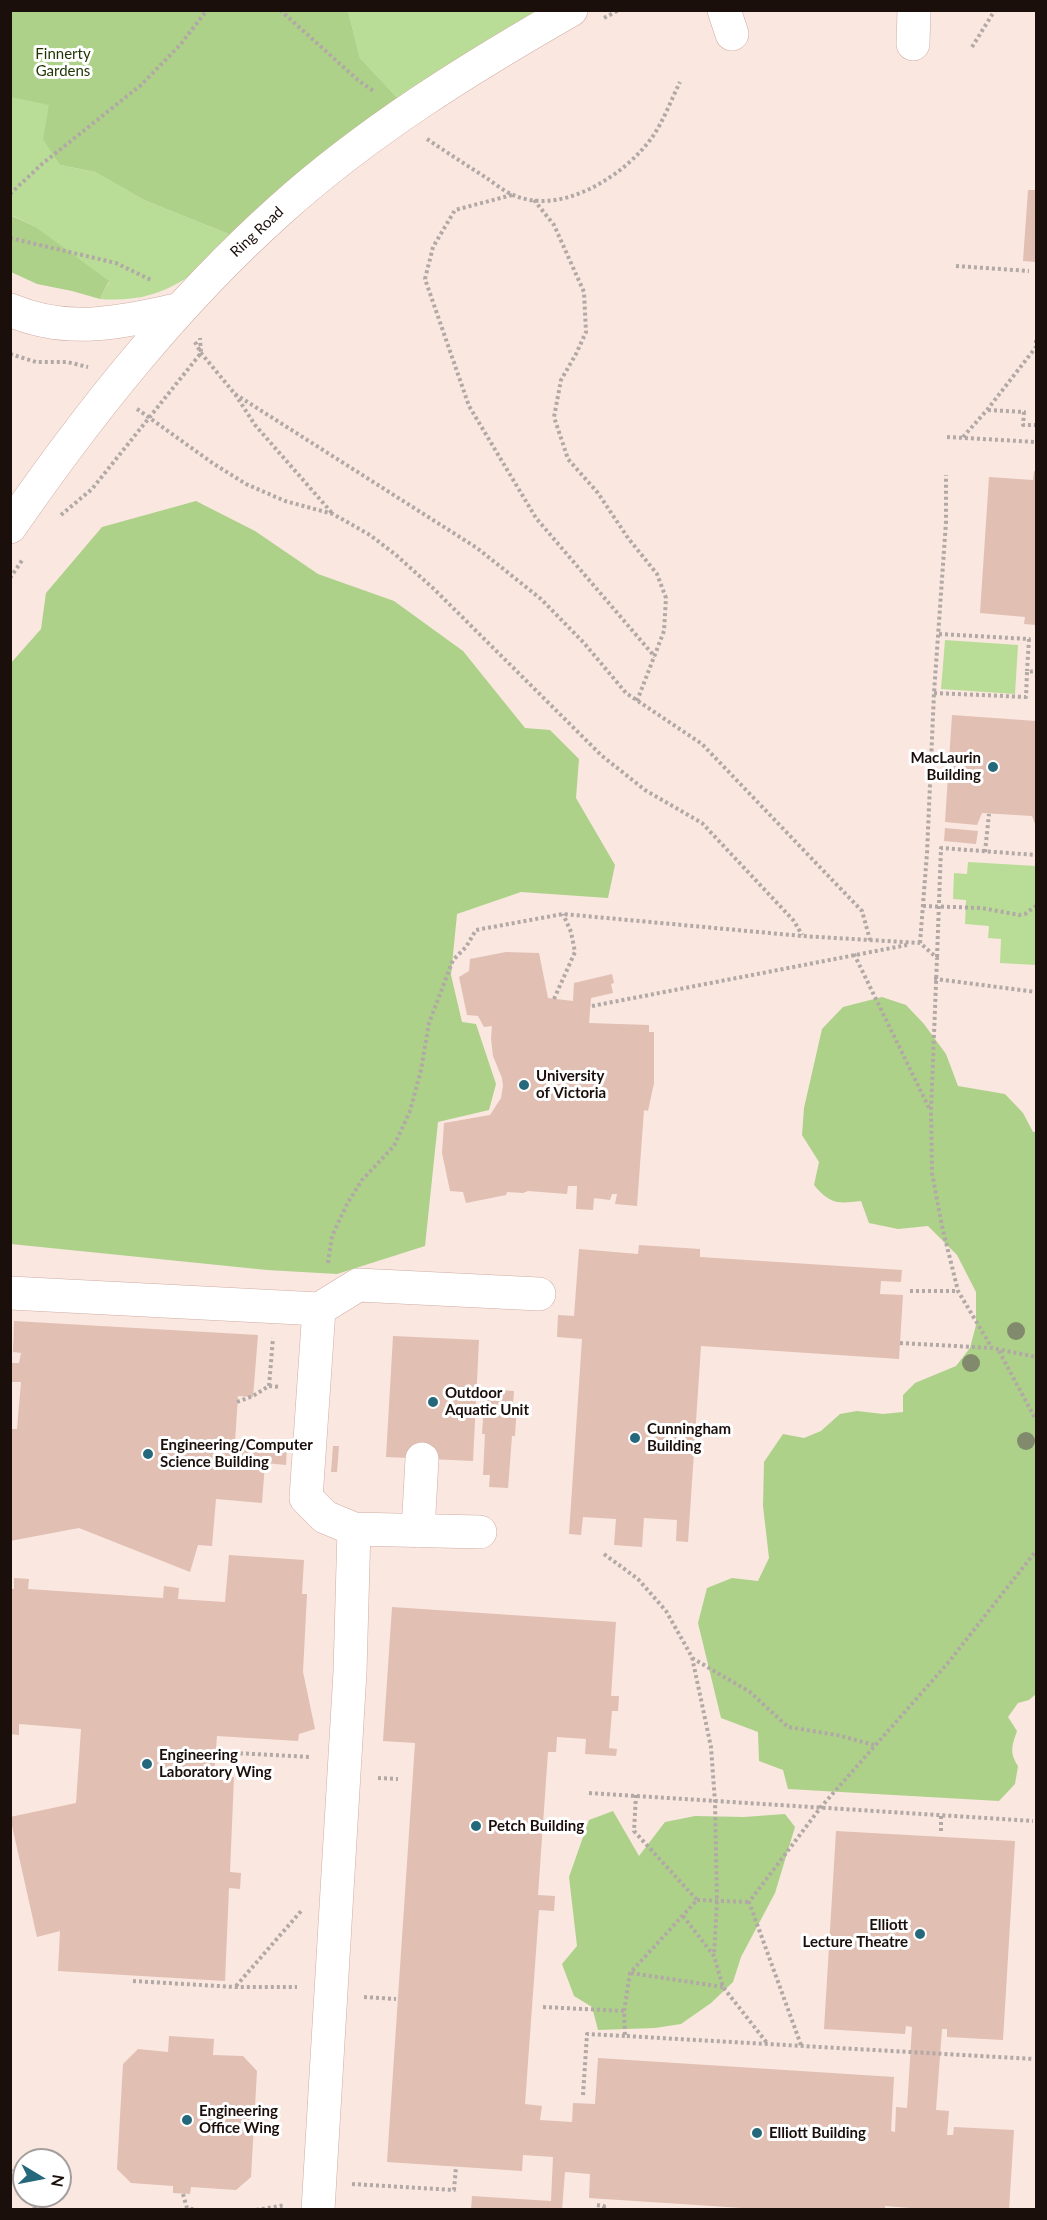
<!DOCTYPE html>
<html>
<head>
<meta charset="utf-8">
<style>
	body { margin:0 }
	#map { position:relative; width:1047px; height:2220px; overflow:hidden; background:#fcf4f2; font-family:Lato,sans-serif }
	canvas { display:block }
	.frame { position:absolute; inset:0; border:12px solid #1b0f0b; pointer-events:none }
	.north { position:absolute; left:12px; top:2148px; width:60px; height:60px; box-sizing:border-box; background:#fff; border:2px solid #a49f9d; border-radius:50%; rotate:100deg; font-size:16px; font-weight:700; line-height:24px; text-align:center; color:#1b0f0b }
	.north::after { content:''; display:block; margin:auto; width:21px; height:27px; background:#26687b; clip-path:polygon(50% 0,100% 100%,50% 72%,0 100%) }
</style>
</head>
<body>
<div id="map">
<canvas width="1047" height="2220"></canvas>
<div class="frame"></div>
<div class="north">N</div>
</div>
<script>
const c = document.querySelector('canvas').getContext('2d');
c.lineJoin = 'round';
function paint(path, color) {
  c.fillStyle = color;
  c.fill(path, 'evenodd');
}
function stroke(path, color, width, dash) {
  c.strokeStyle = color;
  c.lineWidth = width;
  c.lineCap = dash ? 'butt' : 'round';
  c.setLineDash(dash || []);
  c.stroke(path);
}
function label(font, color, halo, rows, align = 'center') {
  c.font = font + ' Lato,sans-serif';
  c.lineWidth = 6;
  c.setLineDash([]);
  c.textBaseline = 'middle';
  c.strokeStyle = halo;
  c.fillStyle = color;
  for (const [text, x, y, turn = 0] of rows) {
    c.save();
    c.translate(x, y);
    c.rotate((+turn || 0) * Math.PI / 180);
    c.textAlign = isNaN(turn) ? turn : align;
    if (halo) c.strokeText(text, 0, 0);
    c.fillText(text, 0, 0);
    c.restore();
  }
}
const built = new Path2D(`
	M11 11H1036V2209L11 2210ZM24 2160H60V2196H24Z`);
const green = new Path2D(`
	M10 11H189L60 165 95 172 144 200 236 237C193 276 163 304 100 299L109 282 36 227 11 215Z
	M348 11H536L498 34 403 104 360 58Z
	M945 640 1018 645 1015 694 941 689Z
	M968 862 1036 866V965L1000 963 1001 939 988 938 989 926 965 924 966 900 953 899 954 873 967 874Z`);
const forest = new Path2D(`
	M10 11H348L360 58 403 104 236 237 144 200 95 172 60 165 43 139 49 105 11 97Z
	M10 215 36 227 109 281 100 299 72 291 37 284 11 272Z
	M196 501 255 531 318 574 394 601 463 651 525 728 550 730 579 759 576 798 615 865 608 898 521 892 457 914 451 975 462 1022 476 1024 496 1084 489 1110 438 1122 425 1246 337 1274 267 1270 11 1244V663L41 629 46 593 102 527Z
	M882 997 906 1005 924 1024 946 1054 958 1086 1005 1094 1023 1113 1033 1132H1036V1694L1029 1700 1018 1703 1008 1717 1017 1731C1012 1746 1009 1752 1018 1766L1015 1784 999 1801 788 1789 783 1770 759 1761 758 1732 721 1718 698 1623 707 1588 732 1578 758 1581 769 1558 763 1506 764 1462 783 1434 804 1438 821 1431 840 1414 857 1411 883 1414 903 1412V1395L915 1383 956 1366 970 1348 976 1325V1292L957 1255 928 1226 898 1229 869 1223 861 1201C837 1204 830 1204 814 1185L819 1162 802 1135 804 1108 822 1029 843 1007Z
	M613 1811 639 1856 665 1822 695 1816 744 1817 785 1814 795 1827 775 1893 741 1957 733 1982 711 2003 681 2024 655 2028 598 2030 592 2007 574 1996 562 1964 577 1946 569 1877 589 1820Z`);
const building = new Path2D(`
	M1028 190H1036V262L1023 261Z
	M1034 471H1036V625L1024 624 1025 617 980 613 989 477 1033 480Z
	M952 715 1036 721V827L1032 816 982 813 977 825 945 822Z
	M945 828 978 831 976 844 944 841Z
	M506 952 539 953 548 998 573 1001 574 983 612 974 614 983 611 984 613 993 591 998 589 1023 649 1025V1032H654V1083L648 1111 644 1110 637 1206 615 1204 617 1194H612L610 1200 594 1198 593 1210 576 1209 577 1186H568L567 1194 528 1191 523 1193 507 1192 506 1195 466 1203 463 1192 450 1191 442 1153 444 1123 490 1115 501 1098 503 1086 502 1078 493 1056 491 1039 492 1026 484 1027 478 1016 467 1015 459 977 469 971 470 959Z
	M639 1245 700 1249V1257L902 1270 901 1282 881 1281 880 1294 903 1295 899 1359 701 1346 688 1542 676 1541 677 1520 644 1518 642 1547 614 1545 616 1519 583 1517 581 1535 569 1534 582 1339 557 1337 558 1315 574 1316 579 1249 638 1254Z
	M14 1321 258 1335 253 1397 238 1396 235 1442 287 1445 286 1465 265 1463 262 1503 216 1499 212 1546 198 1545 190 1572 79 1528 10 1541V1429H17L21 1382H10V1363H19L21 1353 13 1352Z
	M393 1336 479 1340 473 1461 386 1457Z
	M488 1389 514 1391 513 1405H517L515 1436H512L508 1488 489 1487 490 1475H483L485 1434H482L484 1404H487Z
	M333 1446H339L337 1472H331Z
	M229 1555 304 1560 302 1594H307L303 1672 315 1729 299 1734 298 1741 217 1736 214 1775 234 1777 230 1872 241 1873 240 1889 229 1888 225 1981 58 1971 60 1931 37 1937 10 1817 76 1803 81 1729 19 1724V1735L10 1734V1589H14V1578L29 1579 28 1589 163 1598 164 1586 179 1588 178 1599 225 1602Z
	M392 1607 616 1622 611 1696H619L618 1711H612L609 1748 617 1749 616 1756 585 1754 586 1739 557 1737 556 1752H548L538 1895 555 1896 554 1911 539 1910 525 2104 542 2106 540 2120 572 2122 573 2103 595 2104 598 2058 894 2077 891 2131 895 2132 896 2107 907 2108 912 2027 906 2026 905 2034 824 2029 836 1831 1015 1841 1003 2040 947 2037V2029H942L936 2110 949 2111 947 2135H953L954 2127 1014 2130 1009 2210H937L885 2206V2210H773L589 2198 590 2174 565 2172 562 2210H471L472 2196 551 2201 553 2157 523 2155 522 2171 387 2162 415 1743 383 1741Z
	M169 2036 214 2039 213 2055 243 2056 257 2071 251 2177 236 2190 191 2187 190 2194 173 2193V2186L131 2183 117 2169 123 2064 138 2049 168 2052Z`);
const path = new Path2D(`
	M280 10 359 81 375 92
	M604 18 619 10
	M972 47 995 10
	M427 139C446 152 465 164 485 177 493 182 502 190 511 194 560 218 626 175 653 136 664 120 671 100 680 82
	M10 194 42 164 141 85 180 45 207 10
	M512 195 455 210 433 247 425 279 469 406 536 518 655 657
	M534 200 554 225 584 292 586 332 576 354 561 380 554 417 568 459 598 493 628 538 657 574 666 598 664 631 637 701
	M10 238 116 263 151 280
	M956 266 1029 271
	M195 342 201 353 235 394 255 425 332 513
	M10 354 36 362H67L88 367
	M235 394 477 548 541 599 584 643 626 693 702 744 862 911 870 940
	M137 409 214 464 246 484 285 501 333 514 370 535 396 555 435 590 601 755 645 790 702 823 794 921 802 935
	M988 410 1024 412 1023 425H1036
	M947 437 1036 442
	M963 437 987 410 1036 347V338
	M61 515 92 489 201 353 200 338
	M10 578 23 559
	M939 634 1029 639 1027 671
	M934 693 1026 697 1027 672 1036 671
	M985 852 989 814
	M923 906 982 908 1019 915 1025 914 1036 906
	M920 943 927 853 934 693 946 522V475
	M854 954 930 1110
	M937 957 941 848 1036 855
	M936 977V979L1036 992
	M554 999 575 952 571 932 563 914
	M592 1006 907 945
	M328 1263 332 1236 347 1204 362 1180 394 1146 410 1111 421 1070 429 1023 453 960 466 947 476 930 563 914 802 936 920 943 937 958 931 1111 932 1173 942 1226 958 1291 992 1348
	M910 1291H957
	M900 1343 992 1348 1036 1357
	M999 1351 1036 1420
	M269 1386 273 1338
	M237 1402 253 1396 269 1386 280 1387
	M604 1554 638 1579 666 1611 692 1657 711 1747 715 1802 717 1901 714 1956
	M692 1658 750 1692 788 1727 837 1735 874 1745
	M216 1752 311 1757
	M378 1778 398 1779
	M589 1793 1033 1821
	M636 1795 634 1831 697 1900 630 1973 624 2011 625 2036 1034 2059
	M941 1816V1834
	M697 1900 749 1902
	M683 1916 714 1956 723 1987 767 2043
	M631 1973 723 1987
	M133 1981 235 1987H297
	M236 1986 302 1910
	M364 1997 396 1999
	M543 2007 624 2011
	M801 2045 749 1902 821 1807 947 1664 1036 1551
	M583 2095 587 2034 625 2036
	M10 2169 24 2190
	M352 2184 454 2190 456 2167
	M183 2194 187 2208 198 2210
	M28 2196 36 2210
	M597 2205 604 2206V2210
	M256 2210 285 2205
	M930 2210V2209`);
const minor = new Path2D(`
	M724 10 732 34
	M913 44 914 10
	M10 310C69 335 118 322 177 310
	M10 527C89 413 176 303 280 210 368 131 468 69 571 10
	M10 1293 319 1309 358 1285 539 1294
	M354 1529 480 1532
	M418 1531 422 1459
	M318 2210 350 1672 354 1529 325 1517 306 1498 319 1309`);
const trees = [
	[1016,1331],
	[971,1363],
	[1026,1441]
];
const markers = [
	[993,767,6,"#26687b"],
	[524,1085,6,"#26687b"],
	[433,1402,6,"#26687b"],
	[635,1438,6,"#26687b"],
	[148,1454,6,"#26687b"],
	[147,1764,6,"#26687b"],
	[476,1826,6,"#26687b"],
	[920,1934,6,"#26687b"],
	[187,2120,6,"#26687b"],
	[757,2133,6,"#26687b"]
];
const parkNames = [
	["Finnerty",63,54],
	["Gardens",63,71]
];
const streetNames = [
	["Ring Road",257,232,-43]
];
const poiNames = [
	["MacLaurin",981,758,"right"],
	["Building",981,775,"right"],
	["University",536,1076],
	["of Victoria",536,1093],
	["Outdoor",445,1393],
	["Aquatic Unit",445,1410],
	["Cunningham",647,1429],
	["Building",647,1446],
	["Engineering/Computer",160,1445],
	["Science Building",160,1462],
	["Engineering",159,1755],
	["Laboratory Wing",159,1772],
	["Petch Building",488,1826],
	["Elliott",908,1925,"right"],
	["Lecture Theatre",908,1942,"right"],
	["Engineering",199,2111],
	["Office Wing",199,2128],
	["Elliott Building",769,2133]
];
paint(built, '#f9e7e0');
paint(green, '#b9dd97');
paint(forest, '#add189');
paint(building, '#e2bfb3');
stroke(minor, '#d0ada2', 34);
stroke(path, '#b2a9a6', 4, [3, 3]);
stroke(minor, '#fff', 33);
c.fillStyle = '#828a6d';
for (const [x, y] of trees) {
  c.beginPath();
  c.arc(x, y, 9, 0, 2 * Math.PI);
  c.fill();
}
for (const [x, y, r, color] of markers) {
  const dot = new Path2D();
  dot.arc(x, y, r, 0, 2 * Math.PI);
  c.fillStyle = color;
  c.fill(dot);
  stroke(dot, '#fff', 2);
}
label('15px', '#1f3400', '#fff', parkNames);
label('15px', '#1b0f0b', '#fff', streetNames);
label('bold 15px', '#1b0f0b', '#fff', poiNames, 'left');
</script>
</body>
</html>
